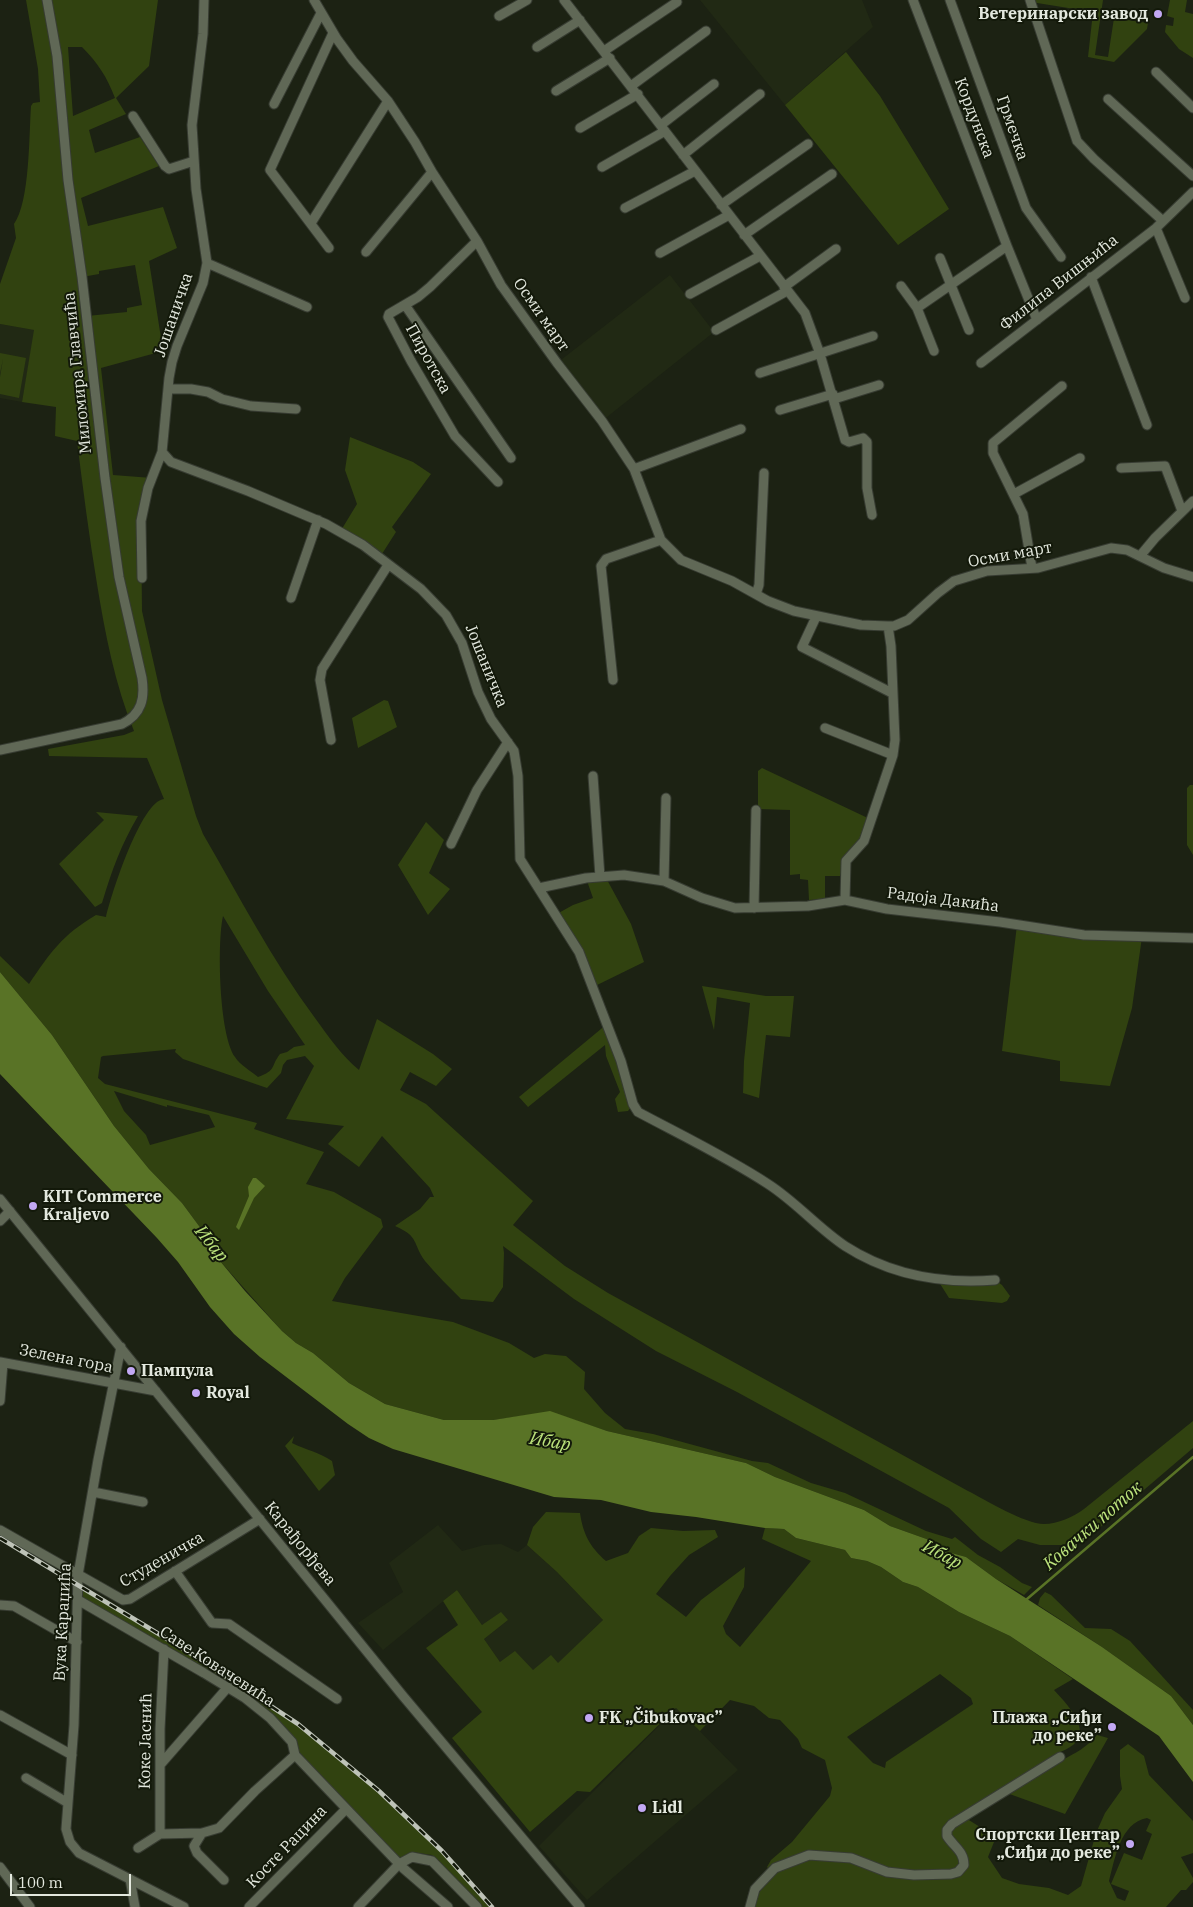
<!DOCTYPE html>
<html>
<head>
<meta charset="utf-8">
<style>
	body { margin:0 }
	#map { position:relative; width:1193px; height:1907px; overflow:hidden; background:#1c2213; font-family:"IBM Plex Serif",serif }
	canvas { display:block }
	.scale { position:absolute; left:10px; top:1874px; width:121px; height:22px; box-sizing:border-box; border:2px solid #e3e8de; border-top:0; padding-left:6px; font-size:15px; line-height:18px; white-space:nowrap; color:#e3e8de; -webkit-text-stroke:4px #13190a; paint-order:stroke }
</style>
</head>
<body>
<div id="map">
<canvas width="1193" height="1907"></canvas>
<div class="scale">100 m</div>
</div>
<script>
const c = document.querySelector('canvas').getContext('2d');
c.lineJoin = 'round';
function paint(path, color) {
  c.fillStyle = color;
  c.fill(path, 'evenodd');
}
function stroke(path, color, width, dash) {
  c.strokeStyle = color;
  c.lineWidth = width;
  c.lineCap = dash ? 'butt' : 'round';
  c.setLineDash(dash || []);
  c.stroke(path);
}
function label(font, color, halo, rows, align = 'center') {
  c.font = font + ' "IBM Plex Serif",serif';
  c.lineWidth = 4;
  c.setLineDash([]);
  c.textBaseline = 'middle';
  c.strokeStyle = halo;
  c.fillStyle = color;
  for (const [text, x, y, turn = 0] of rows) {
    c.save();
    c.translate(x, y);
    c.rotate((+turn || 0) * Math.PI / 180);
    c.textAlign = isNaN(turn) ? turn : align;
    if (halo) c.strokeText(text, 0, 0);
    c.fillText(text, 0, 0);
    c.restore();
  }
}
const built = new Path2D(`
	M700 0H862L873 27 785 105Z
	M670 275 714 332 602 421 557 363Z
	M0 324 35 330 22 402 0 398Z
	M438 1525 462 1551 484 1545 501 1544 518 1552 527 1545 557 1572 603 1620 558 1664 533 1670 500 1662 484 1639 508 1620 482 1625 457 1590 383 1650 358 1623 403 1592 389 1563Z
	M677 1708 738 1770 587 1900 539 1846Z`);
const green = new Path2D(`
	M26 0H158L149 66 116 98 126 114 89 130 95 153 140 137 159 166 81 198 88 226 163 207 177 248 149 261 163 351 101 368 113 475 152 478 141 521 142 611 162 700 196 816 203 834C239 896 272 960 315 1018 328 1036 342 1056 359 1070L377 1019 433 1054 452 1069 436 1086 410 1072 400 1090 426 1104 533 1201 513 1225 565 1266 608 1293 968 1491C986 1500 1025 1524 1044 1524 1058 1524 1073 1517 1084 1509L1193 1421V1448L1090 1536 1063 1545H1040L1018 1539 1001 1552 981 1539 949 1508 737 1392 656 1351 574 1299 503 1246 504 1253 503 1287 493 1302 461 1299C449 1287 436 1274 425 1261 412 1243 420 1237 395 1226L420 1209 430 1197H434L430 1188 382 1136 359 1167 328 1144 344 1126 286 1119 314 1066 305 1056 287 1060 283 1065 281 1073 267 1088 183 1059 175 1052 176 1049 103 1056 101 1057 98 1078 105 1084 257 1123 254 1129 324 1152 306 1184 334 1192 381 1219 383 1227 345 1278 332 1301 453 1322 509 1343 534 1358 545 1354 566 1356 585 1372 584 1389 605 1413 625 1429 653 1434 752 1461 768 1463 811 1483 845 1493 926 1531 952 1539 955 1537 978 1555 1000 1567 1022 1583 1032 1587 1024 1595 996 1579 966 1557 948 1552 935 1542 890 1526 864 1510 775 1477 746 1463 607 1431 550 1412 493 1420H444L385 1404 349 1383 313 1353 296 1343 281 1330 220 1261 202 1230 182 1203 149 1169 114 1126 52 1035 0 972V956L29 984C50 953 62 935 96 915L106 917C111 895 141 801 164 799L147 758 49 756 48 749 124 735 134 731C115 685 105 633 97 584 89 536 83 489 77 441L55 436 56 407 22 402 34 330 0 324V284L16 238 14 224C30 202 29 134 31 106L33 103 40 102 38 69ZM68 47H82C98 63 107 77 115 98L73 116ZM135 265 142 305 127 308V312L87 316 82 277 99 274V271ZM223 916 268 991 305 1045 294 1047 287 1052 280 1054C270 1067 277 1070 258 1077 251 1071 240 1065 235 1057 219 1034 217 943 223 916ZM114 1091 167 1107V1105L209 1115 215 1127 150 1145 146 1135 124 1111Z
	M1030 0H1103L1095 55 1108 57 1114 18 1148 23 1147 29 1114 62 1088 57 1093 12 1031 2Z
	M1170 0H1187L1185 12 1193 14V58L1179 49 1165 32 1166 25 1173 26 1174 18 1167 16Z
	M846 52 880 96 949 209 898 245 785 105Z
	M0 353 26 358 19 398 0 394V377L3 359 0 373Z
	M350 437 413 462 431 474 392 527 396 532 380 557 340 532 357 504 345 470Z
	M384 700 388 701 397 727 358 748 352 718Z
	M762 768 872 820 864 841 846 861 840 876H825V899L809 900 808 880 800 879V874L790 875V810L758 809V771Z
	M1190 785H1193V855L1187 845V788Z
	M96 812 138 816C121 845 112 870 102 903L95 907 59 864 104 820Z
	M426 822 444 840 429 873 450 889 428 915 398 865Z
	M605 876 631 924 644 962 593 987 555 915 573 905 593 898 586 878Z
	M1017 925 1142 937 1132 1008 1110 1086 1060 1081V1061L1002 1051Z
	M702 986 766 996H794L790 1037 766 1035 759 1098 743 1093 744 1061 750 1003 717 997 714 1030Z
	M607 1024 633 1104 628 1111 618 1112 615 1099 620 1092 606 1056 605 1045 528 1107 519 1097Z
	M937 1279 995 1280 1002 1285 1010 1296 1007 1301 1002 1303 949 1298Z
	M294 1436 292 1443C306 1450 319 1452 332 1461L335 1475 319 1491 285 1446Z
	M546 1512 580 1513C583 1534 590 1547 606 1561L628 1553 639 1536 651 1528 683 1531 715 1530 718 1537 689 1555 670 1576 656 1594 686 1617 701 1600 745 1567 744 1587 723 1626 726 1634 740 1647 811 1561 762 1539 765 1528 784 1529 796 1538 845 1550 851 1558 867 1561 881 1567 903 1582 918 1587 959 1612 1010 1636 1073 1679 1054 1690C1065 1702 1093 1730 1073 1745 1069 1748 1063 1751 1058 1753L1062 1760C1076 1753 1087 1747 1097 1735L1108 1738 1065 1814 1004 1792 964 1817 996 1837 988 1857 1002 1878 1019 1884 1049 1888 1068 1895 1081 1886 1096 1833 1105 1813 1122 1789 1120 1776V1750L1128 1744 1144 1756 1149 1775 1193 1821V1853L1181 1857 1193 1878V1882L1186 1890H1181L1166 1907H750V1902L771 1872 767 1867 771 1860 792 1842 830 1796 832 1788 825 1760 802 1748 798 1739 780 1720 769 1718 754 1706 730 1700 700 1731 676 1708 590 1792 577 1791 530 1832 452 1738 482 1712 426 1648 458 1625 443 1601 457 1590 482 1625 501 1612 508 1620 484 1639 500 1662 515 1651 533 1670 551 1655 558 1663 603 1620 557 1572 527 1545 533 1527ZM940 1674 971 1698 973 1704 886 1762 885 1768 873 1763 847 1737ZM1147 1818 1151 1820 1146 1831 1152 1834 1142 1860 1124 1853 1111 1884 1129 1891 1125 1901 1117 1898 1109 1881C1115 1859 1120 1823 1147 1818Z
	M78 1584 187 1651 298 1724 379 1791 442 1851 492 1907H480L463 1886 432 1855 412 1852 405 1856 399 1864 295 1755 292 1742 270 1718 78 1600Z
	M1045 1592 1051 1595 1085 1628 1111 1629 1130 1641 1193 1710V1725L1171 1696 1102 1647 1038 1605 1040 1598Z`);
const water = new Path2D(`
	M0 972 52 1035 114 1126 149 1169 182 1203 202 1230 220 1261 245 1291 282 1331 296 1343 313 1353 349 1383 385 1404 444 1420H493L550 1411 607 1431 746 1463 775 1477 864 1510 890 1526 935 1542 948 1552 966 1557 996 1579 1102 1647 1171 1696 1193 1725V1782L1159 1736 1010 1636 959 1612 918 1587 903 1582 881 1567 867 1561 851 1558 845 1550 796 1538 784 1529 765 1528 696 1517 651 1512 601 1500 554 1497 393 1449 369 1438 348 1424 260 1357 234 1334 210 1307 178 1262 157 1238 0 1074Z
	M253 1178H256L265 1186 254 1198 239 1230 236 1227 249 1196 248 1187Z`);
const stream = new Path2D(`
	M1027 1599 1193 1457`);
const minor = new Path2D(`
	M204 0 203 34 192 125 196 189 207 263 203 283 177 346 172 362 169 378 162 452 171 462 248 491 326 524 363 545 421 589 446 615 462 643 478 692 491 719 514 751 518 776 520 859 579 952 621 1061 633 1104 638 1112C681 1135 727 1157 768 1184 796 1202 818 1228 845 1246 890 1275 943 1284 995 1280
	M314 0 337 39 353 61 388 101 415 142 432 172 477 241 501 285 557 363 602 421 634 469 661 540 681 560 732 581 768 601 794 611 861 625 888 626H894L908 620 938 593 954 581 987 571 1038 568 1111 548 1127 550 1164 568 1193 577
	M564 0 805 313 820 354 845 440 849 442 863 438 867 442V488L872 515
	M913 0 1007 246 1037 320
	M950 0 1026 208 1061 257
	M1030 0 1077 141 1094 159 1163 221
	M499 16 527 0
	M537 47 580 20
	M604 51 677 2
	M1156 72 1193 108
	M631 86 706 31
	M556 91 610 58
	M1108 99 1193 176
	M274 104 321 13
	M133 116 165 166 169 169 194 161
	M661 125 714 84
	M580 128 638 94
	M683 155 760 94
	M602 167 665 131
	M721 205 808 144
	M625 208 695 171
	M311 223 388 101
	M1156 228 1185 298
	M744 235 832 174
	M477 241 430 287 418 297 389 314 388 317 411 361 455 436 498 482
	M329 248 270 170 333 33
	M366 252 432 172
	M660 253 729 215
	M940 258 969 330
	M207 263 307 307
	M1091 277 1147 425
	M901 286 917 308
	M784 287 836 249
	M690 294 760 256
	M405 305 511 458
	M716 330 787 291
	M934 351 917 308 1007 246
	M981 363 1156 228 1193 192
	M760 373 873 336
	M169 389H191L208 392 222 399 251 406 296 409
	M834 399 879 385
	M780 410 833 394
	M1121 468 1165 466 1182 511
	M634 469 741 429
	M1014 494 1080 458
	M1140 556 1155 538 1193 501
	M1032 568 1023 514 993 453V443L1062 386
	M142 578 141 521 148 488 162 452
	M756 594 759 585 764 473
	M291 598 318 520
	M816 617 802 647 892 693
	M613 680 601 566 606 559 661 540
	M825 728 893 755
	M331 740 320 680 322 669 388 565
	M0 750 122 724C142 714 145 698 142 678L119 577 105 478 82 277 68 180 57 56 47 0
	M593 776 600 877
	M451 844 477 790 508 742
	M664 881 666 798
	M539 888 586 878 624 875 664 881 702 898 735 908 808 906 845 900 887 909 1000 922 1084 935 1193 938
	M845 900 846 861 864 841 893 755 895 740 891 646 888 626
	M754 908 756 810
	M0 1199 403 1696 580 1907
	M0 1221 10 1211
	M121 1347 98 1460 78 1575 74 1725 66 1829 70 1842 79 1853 184 1907
	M0 1362 156 1391
	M0 1401 3 1363
	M93 1492 143 1502
	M0 1530 123 1600 130 1599 260 1519
	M175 1571 212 1623 229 1624 337 1699
	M78 1600 204 1673 245 1698 270 1718 292 1742 295 1755 403 1868 448 1907
	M0 1605 14 1606 77 1642
	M0 1715 72 1755
	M160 1765 228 1687
	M26 1778 68 1803
	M202 1833 194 1846 197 1853 224 1880
	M160 1834V1729L164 1649
	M138 1848 160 1834 202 1833 219 1828 255 1791 295 1755
	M0 1867 30 1907
	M130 1879 135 1907
	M249 1907 346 1809
	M358 1907 399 1864 412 1857 432 1861 477 1907
	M750 1907 755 1889 775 1868 809 1855 851 1858 887 1872 914 1875 951 1874 958 1872 964 1865C964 1851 954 1847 947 1836V1830L952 1824 1060 1757`);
const rail = new Path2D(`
	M0 1538 187 1651 298 1724 379 1791 442 1851 492 1907`);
const markers = [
	[1158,14,5,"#c2a8f3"],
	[33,1206,5,"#c2a8f3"],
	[131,1371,5,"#c2a8f3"],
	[196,1393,5,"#c2a8f3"],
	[589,1718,5,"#c2a8f3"],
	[1112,1727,5,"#c2a8f3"],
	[642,1808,5,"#c2a8f3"],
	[1130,1844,5,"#c2a8f3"]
];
const poiNames = [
	["Ветеринарски завод",1148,14,"right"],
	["KIT Commerce",43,1197],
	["Kraljevo",43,1215],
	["Пампула",141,1371],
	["Royal",206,1393],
	["FK „Čibukovac”",599,1718],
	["Плажа „Сиђи",1102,1718,"right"],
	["до реке”",1102,1736,"right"],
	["Lidl",652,1808],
	["Спортски Центар",1120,1835,"right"],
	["„Сиђи до реке”",1120,1853,"right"]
];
const streetNames = [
	["Кордунска",974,118,69],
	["Грмечка",1012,128,71],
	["Филипа Вишњића",1059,283,-38],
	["Јошаничка",174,315,-71],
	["Осми март",541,315,55],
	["Пиротска",428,359,61],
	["Миломира Главчића",78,373,-96],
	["Осми март",1010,555,-10],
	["Јошаничка",486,666,68],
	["Радоја Дакића",943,900,7],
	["Зелена гора",66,1359,11],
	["Карађорђева",300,1544,51],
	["Студеничка",162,1560,-30],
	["Вука Караџића",63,1622,-87],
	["Саве Ковачевића",217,1667,33],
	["Коке Јаснић",146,1741,-89],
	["Косте Рацина",287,1847,-46]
];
const waterNames = [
	["Ибар",211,1244,51],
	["Ибар",550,1442,10],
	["Ковачки поток",1093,1526,-41],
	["Ибар",942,1555,28]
];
paint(built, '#212914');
paint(green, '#314210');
paint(water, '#597326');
stroke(stream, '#597326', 2.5);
stroke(minor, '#373c32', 11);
stroke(minor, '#606856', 9);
stroke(rail, '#bec3b8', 4.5);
stroke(rail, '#13190a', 2.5, [8]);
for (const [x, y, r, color] of markers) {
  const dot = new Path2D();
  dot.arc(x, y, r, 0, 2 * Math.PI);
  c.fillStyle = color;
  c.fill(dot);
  stroke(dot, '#13190a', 2);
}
label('bold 16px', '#e3e8de', '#13190a', poiNames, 'left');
label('16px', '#e3e8de', '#13190a', streetNames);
label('italic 18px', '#bce37c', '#13190a', waterNames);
</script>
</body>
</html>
